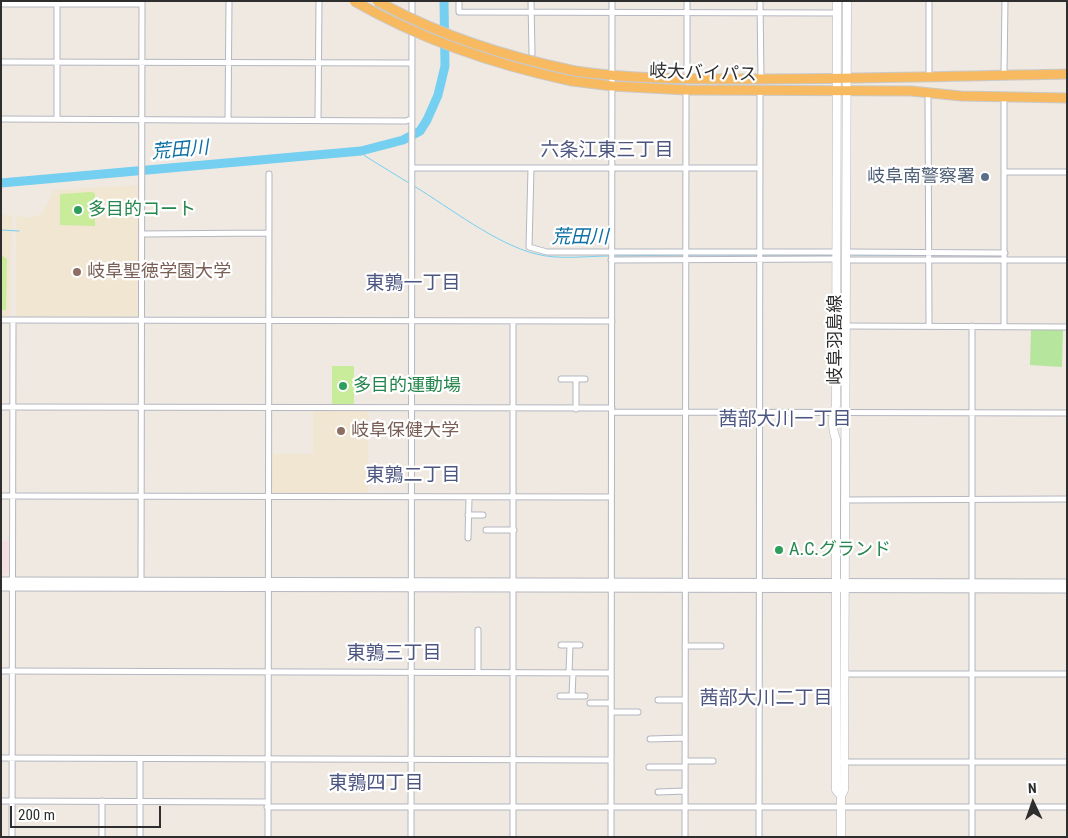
<!DOCTYPE html>
<html>
<head>
<meta charset="utf-8">
<style>
	body { margin:0 }
	#map { position:relative; width:1068px; height:838px; overflow:hidden; background:#efe9e1; font-family:"Roboto Condensed",sans-serif }
	canvas { display:block }
	.frame { position:absolute; inset:0; border:2px solid #2e2e2e; pointer-events:none }
	.north { position:absolute; left:1008px; top:778px; width:50px; height:50px; -webkit-text-stroke:4px #fff; paint-order:stroke; rotate:357deg; font-size:14px; font-weight:700; line-height:20px; text-align:center; color:#2e2e2e }
	.north::after { content:''; display:block; margin:auto; width:18px; height:22px; background:#2e2e2e; clip-path:polygon(50% 0,100% 100%,50% 72%,0 100%) }
	.scale { position:absolute; left:10px; top:806px; width:151px; height:22px; box-sizing:border-box; border:2px solid #2e2e2e; border-top:0; padding-left:6px; font-size:15px; line-height:18px; white-space:nowrap; color:#2e2e2e; -webkit-text-stroke:4px #fff; paint-order:stroke }
</style>
</head>
<body>
<div id="map">
<canvas width="1068" height="838"></canvas>
<div class="frame"></div>
<div class="north">N</div>
<div class="scale">200 m</div>
</div>
<script>
const c = document.querySelector('canvas').getContext('2d');
c.lineJoin = 'round';
function paint(path, color) {
  c.fillStyle = color;
  c.fill(path, 'evenodd');
}
function stroke(path, color, width, dash) {
  c.strokeStyle = color;
  c.lineWidth = width;
  c.lineCap = dash ? 'butt' : 'round';
  c.setLineDash(dash || []);
  c.stroke(path);
}
function label(font, color, halo, rows, align = 'center') {
  c.font = font + ' "Roboto Condensed","Noto Sans JP",sans-serif';
  c.lineWidth = 4.5;
  c.setLineDash([]);
  c.textBaseline = 'middle';
  c.strokeStyle = halo;
  c.fillStyle = color;
  for (const [text, x, y, turn = 0] of rows) {
    c.save();
    c.translate(x, y);
    c.rotate((+turn || 0) * Math.PI / 180);
    c.textAlign = isNaN(turn) ? turn : align;
    if (halo) c.strokeText(text, 0, 0);
    c.fillText(text, 0, 0);
    c.restore();
  }
}
const education = new Path2D(`
	M140 185 137 318 16 317V216L28 218 42 214 54 190Z
	M1 214 12 216 10 315 8 317H1Z
	M313 410H368V495H272L271 454H313Z`);
const medical = new Path2D(`
	M1 541H10V571L4 575H1Z`);
const green = new Path2D(`
	M1031 329 1063 330 1062 367 1030 365Z`);
const pitch = new Path2D(`
	M91 192 95 193V226L60 225V194Z
	M1 255 7 259 6 310H1Z
	M332 366H354V406H332Z`);
const stream = new Path2D(`
	M361 151 365 156 409 183
	M414 186C450 208 496 244 536 254 559 260 586 256 610 256
	M1 230 19 231
	M689 255H757
	M761 255H828
	M853 255H926
	M614 256 685 255`);
const river = new Path2D(`
	M1 183 361 151 403 140 420 131 427 120 438 95 445 66 444 1`);
const minor = new Path2D(`
	M459 1V12L837 13
	M531 1 532 54
	M687 1V79
	M760 1 761 79
	M1 4H142
	M1 62 412 63
	M1004 73 1005 1
	M929 76V1
	M928 94 929 326
	M1 119 406 121 411 119
	M57 119V2
	M228 120 229 1
	M318 120 319 1
	M412 168H760
	M531 168 529 247 547 252H836
	M1004 172H1067
	M142 234 269 233
	M846 252 1005 253
	M611 260 836 259
	M846 260H1067
	M1 320 612 321
	M513 321V837
	M845 326 1067 327
	M1004 327V97
	M561 379H585
	M1 407 612 408
	M576 409V379
	M612 412 1067 413
	M1 496 611 497
	M845 500 1067 499
	M468 515H483
	M486 530H514
	M468 538 469 498
	M141 581 142 1
	M972 583V326
	M561 645H580
	M685 646H721
	M1 671 611 673
	M478 672V630
	M569 673 570 645
	M845 674H1067
	M560 696H585
	M572 696 573 673
	M658 700H685
	M590 703H611
	M611 712H638
	M650 739 685 738
	M1 758 611 760
	M685 761H713
	M842 762H1067
	M649 767H685
	M658 792 685 791
	M1 801 267 802
	M267 807H1067
	M12 837 13 320
	M102 837V801
	M140 837V759
	M268 837 269 174
	M411 837 412 1
	M611 837 612 1
	M685 837 686 90
	M759 837 760 92
	M972 837V589`);
const tertiary = new Path2D(`
	M1 581 1067 583
	M1 587 1067 589`);
const secondary = new Path2D(`
	M837 1 836 406C832 415 832 430 836 439V790L841 796
	M841 837V796L844 790 847 1`);
const trunk = new Path2D(`
	M575 71C636 80 699 79 760 79 863 79 965 76 1067 74
	M572 81 612 86 686 90 911 91 961 96 1067 98`);
const trunkBridge = new Path2D(`
	M354 1C422 40 496 65 572 81
	M377 1C441 36 504 56 575 71`);
const markers = [
	[985,177,5,"#5c6f8a"],
	[78,210,5,"#2e9e5b"],
	[77,272,5,"#8d6e63"],
	[343,386,5,"#2e9e5b"],
	[341,431,5,"#8d6e63"],
	[779,550,5,"#2e9e5b"]
];
const streetNames = [
	["岐大バイパス",703,74,2],
	["岐阜羽島線",836,340,-90]
];
const serviceNames = [
	["岐阜南警察署",975,177]
];
const leisureNames = [
	["多目的コート",88,210],
	["多目的運動場",353,386],
	["A.C.グランド",789,550]
];
const educationNames = [
	["岐阜聖徳学園大学",87,272],
	["岐阜保健大学",351,431]
];
const waterNames = [
	["荒田川",180,151,-5],
	["荒田川",580,238]
];
const neighbourhoodNames = [
	["六条江東三丁目",607,151],
	["東鶉一丁目",413,284],
	["茜部大川一丁目",785,420],
	["東鶉二丁目",413,476],
	["東鶉三丁目",394,654],
	["茜部大川二丁目",766,699],
	["東鶉四丁目",376,784]
];
paint(education, '#f0e6d1');
paint(medical, '#f5dfe0');
paint(green, '#b6e59e');
paint(pitch, '#c9ec9a');
stroke(stream, '#75cff0', 1);
stroke(river, '#75cff0', 9);
stroke(minor, '#b4b7c1', 7);
stroke(tertiary, '#b4b7c1', 9);
stroke(secondary, '#b4b7c1', 9);
stroke(trunk, '#c9c9c9', 11);
stroke(minor, '#fff', 5);
stroke(tertiary, '#fff', 7);
stroke(secondary, '#fff', 8);
stroke(trunk, '#f8ba60', 9);
stroke(trunkBridge, '#c9c9c9', 11, []);
stroke(trunkBridge, '#f8ba60', 9);
for (const [x, y, r, color] of markers) {
  const dot = new Path2D();
  dot.arc(x, y, r, 0, 2 * Math.PI);
  c.fillStyle = color;
  c.fill(dot);
  stroke(dot, '#fff', 2);
}
label('18px', '#2e2e2e', '#fff', streetNames);
label('18px', '#4e5e75', '#fff', serviceNames, 'right');
label('18px', '#27864d', '#fff', leisureNames, 'left');
label('18px', '#785e54', '#fff', educationNames, 'left');
label('italic 19px', '#0d6fa3', '#fff', waterNames);
label('19px', '#4d5680', '#fff', neighbourhoodNames);
</script>
</body>
</html>
